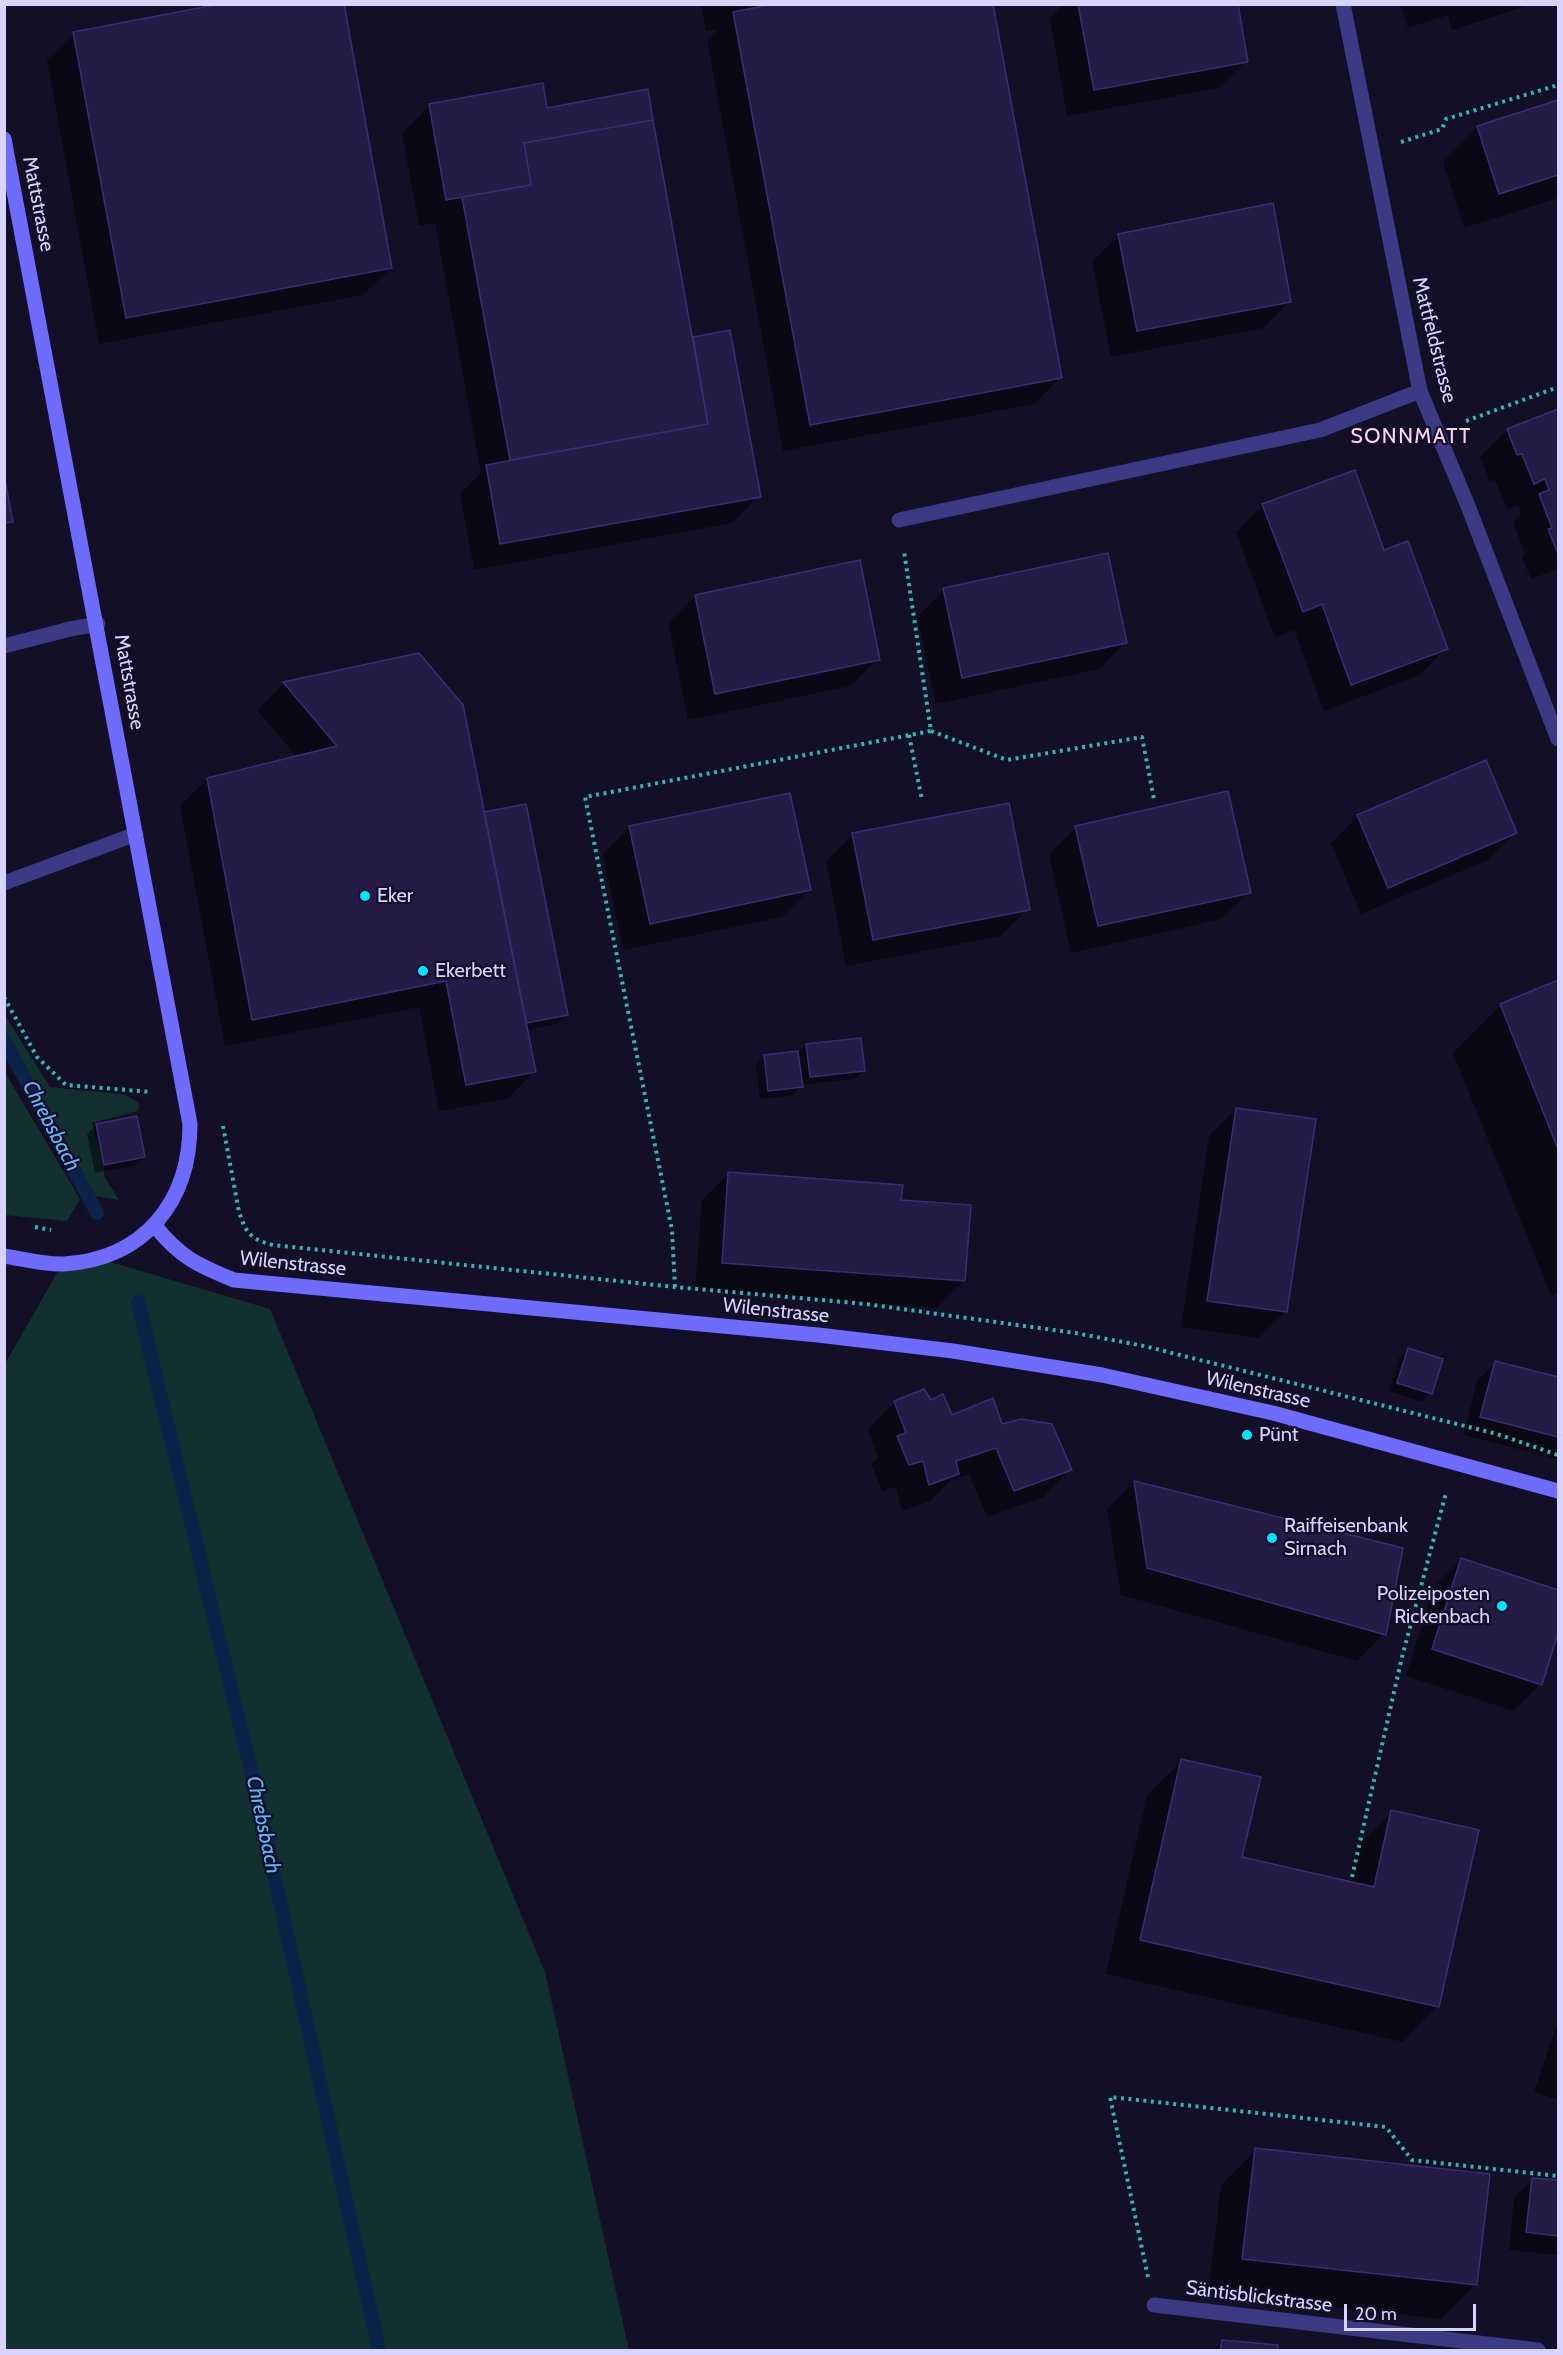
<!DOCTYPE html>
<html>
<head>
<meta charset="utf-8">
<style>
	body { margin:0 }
	#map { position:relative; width:1563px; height:2355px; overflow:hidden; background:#130f26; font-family:Cabin,sans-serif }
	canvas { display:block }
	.frame { position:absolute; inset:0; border:6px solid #d9d4ff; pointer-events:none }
	.scale { position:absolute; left:1344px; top:2304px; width:132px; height:27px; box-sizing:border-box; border:3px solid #d9d4ff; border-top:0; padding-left:8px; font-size:18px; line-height:21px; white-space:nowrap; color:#d9d4ff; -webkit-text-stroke:4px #130f26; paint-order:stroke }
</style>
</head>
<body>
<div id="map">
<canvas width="1563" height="2355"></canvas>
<div class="frame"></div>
<div class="scale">20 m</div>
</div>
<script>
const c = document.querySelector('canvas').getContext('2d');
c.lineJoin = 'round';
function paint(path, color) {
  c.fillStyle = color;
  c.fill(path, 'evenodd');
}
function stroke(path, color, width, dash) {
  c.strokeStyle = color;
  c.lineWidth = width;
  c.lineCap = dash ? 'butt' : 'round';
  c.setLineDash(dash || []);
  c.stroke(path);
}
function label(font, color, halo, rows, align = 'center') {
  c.font = font + ' Cabin,sans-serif';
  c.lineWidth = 4.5;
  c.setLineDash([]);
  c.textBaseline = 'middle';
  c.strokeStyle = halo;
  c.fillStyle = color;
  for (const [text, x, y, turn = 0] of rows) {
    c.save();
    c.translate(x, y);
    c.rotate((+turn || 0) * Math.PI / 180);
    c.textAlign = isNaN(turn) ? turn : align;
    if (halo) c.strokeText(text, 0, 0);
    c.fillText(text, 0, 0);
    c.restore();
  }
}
const green = new Path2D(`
	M4 1014 50 1087 126 1095 139 1103 138 1111 92 1123 104 1165V1176L119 1200 93 1196 5 1043Z
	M4 1071 80 1199 67 1221 5 1215Z
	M97 1258 270 1309 545 1972 629 2350H5V1364L62 1264Z`);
const shadow = new Path2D(`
	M701 4H992L1061 377 1034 404 783 451 707 40 718 29 706 31Z
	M1064 4H1236L1246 61 1219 88 1067 116 1050 19Z
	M1400 4H1533L1452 30 1448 15 1408 28Z
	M74 33 391 268 363 295 99 344 47 60Z
	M1558 101V198L1464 228 1443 162 1478 127Z
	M429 106 546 109 691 339 729 332 759 496 732 523 474 570 460 494 481 473 435 223 419 226 402 133Z
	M1119 235 1290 301 1263 328 1111 357 1092 262Z
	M1558 411V569L1531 579 1522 557 1525 554 1513 522 1521 515 1518 505 1507 510 1495 480 1490 481 1480 457 1507 430Z
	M1263 505 1446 648 1420 675 1324 711 1294 630 1275 638 1236 532Z
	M944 590 1126 642 1099 669 936 704 917 617Z
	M695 596 878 659 851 686 688 720 668 623Z
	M418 655 566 1015 557 1024 526 1030 534 1072 507 1099 439 1111 419 1007 225 1046 180 806 207 779 297 757 257 710 284 683Z
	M1358 816 1515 833 1488 860 1361 914 1331 843Z
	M630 827 809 890 782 917 623 950 603 854Z
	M1076 827 1249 892 1222 919 1071 953 1049 854Z
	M853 834 1028 909 1001 936 846 966 826 861Z
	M1558 982V1293L1551 1296 1453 1053 1501 1005Z
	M806 1046 864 1070 855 1079 801 1085 792 1095 760 1099 756 1065 764 1056 797 1055Z
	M1236 1109 1286 1311 1259 1338 1181 1327 1209 1136Z
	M96 1125 144 1157 135 1166 95 1173 87 1134Z
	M729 1173 900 1201 964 1281 937 1308 695 1289 702 1200Z
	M1408 1350 1430 1393 1422 1402 1389 1391 1399 1358Z
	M1495 1363 1558 1379V1459L1463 1435 1477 1381Z
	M895 1402H930L951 1417 1001 1426 1070 1470 1043 1497 987 1517 969 1474 951 1480 930 1501 902 1511 896 1487 882 1491 871 1464 878 1457 868 1429Z
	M1134 1482 1401 1549 1384 1634 1357 1661 1121 1595 1107 1509Z
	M1461 1560 1558 1591V1628L1541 1684 1514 1711 1406 1676 1434 1587Z
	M1182 1761 1241 1858 1349 1883 1357 1847 1392 1812 1437 2007 1403 2042 1106 1974 1147 1795Z
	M1558 2021V2100L1534 2092Z
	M1256 2150 1476 2284 1441 2319 1208 2293 1221 2185Z
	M1532 2179 1558 2182V2255L1509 2250 1514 2198Z
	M1222 2341 1277 2347 1276 2350H1213Z`);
const stream = new Path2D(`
	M4 1040 97 1213
	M138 1302 252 1775 379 2350`);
const building = new Path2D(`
	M220 4H344L392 268 126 318 73 32Z
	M993 4 1062 378 810 425 733 12 773 4Z
	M1078 4H1238L1248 62 1094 90Z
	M543 83 547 108 648 89 653 120 524 143 531 185 446 200 429 104Z
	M1558 100V175L1499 194 1477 126Z
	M653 120 708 424 510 460 462 197 531 185 524 143Z
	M1273 203 1291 302 1137 331 1118 234Z
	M730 330 761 497 500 544 486 465 708 424 693 337Z
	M1558 409V554L1548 529 1552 528 1539 494 1549 490 1545 479 1534 484 1522 454 1517 455 1507 429Z
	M1355 470 1384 550 1408 541 1448 649 1351 685 1322 604 1303 612 1262 504Z
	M4 475 13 522 4 523Z
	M1108 553 1127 643 962 678 943 588Z
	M860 560 880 660 715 694 695 595Z
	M419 653 463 705 536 1072 466 1085 446 981 252 1020 207 778 337 746 283 682Z
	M1486 760 1517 833 1388 888 1357 815Z
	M1228 791 1251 893 1098 926 1075 826Z
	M790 793 811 890 650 924 629 826Z
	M1009 803 1030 910 873 940 852 833Z
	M526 804 568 1015 526 1023 484 812Z
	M1558 980V1149L1500 1004Z
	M861 1038 865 1071 810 1077 806 1044Z
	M798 1051 803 1087 768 1091 764 1055Z
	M1236 1108 1316 1119 1287 1312 1207 1301Z
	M137 1116 145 1157 104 1165 96 1124Z
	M728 1172 903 1185 901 1200 971 1205 965 1281 722 1263Z
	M1408 1348 1443 1359 1432 1394 1397 1383Z
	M1495 1361 1558 1377V1437L1480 1417Z
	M924 1389 931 1400 943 1394 952 1415 993 1398 1002 1424 1021 1419 1052 1424 1072 1470 1014 1491 996 1448 956 1461 959 1474 929 1485 923 1461 909 1465 897 1436 906 1433 894 1401Z
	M1134 1481 1403 1548 1386 1635 1147 1568Z
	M1461 1558 1558 1590V1633L1542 1685 1432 1649Z
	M1181 1759 1261 1777 1242 1857 1374 1887 1391 1810 1479 1830 1439 2007 1140 1940Z
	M1255 2148 1490 2174 1477 2285 1242 2259Z
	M1532 2178 1558 2180V2236L1526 2232Z
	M1222 2340 1278 2345V2350H1220Z`);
const path = new Path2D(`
	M1401 142 1442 129 1446 119 1558 85
	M1466 421 1558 387
	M931 731 1007 760 1142 737 1154 799
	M909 735 922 800
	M4 997 37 1057 66 1085 152 1092
	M223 1126 239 1212C246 1233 250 1239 273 1245L675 1287 866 1304 1075 1333 1144 1346 1497 1434 1558 1455
	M35 1227 51 1230
	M675 1287 672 1230 585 797 931 731 904 551
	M1352 1877 1402 1657 1446 1493
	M1148 2277 1110 2097 1386 2127 1412 2160 1558 2176`);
const lane = new Path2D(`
	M899 520 1320 430 1420 391
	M4 646 70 629 98 624
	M4 883 136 834`);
const street = new Path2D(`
	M1343 4 1420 391 1468 506 1558 739
	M1154 2305 1538 2350`);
const secondary = new Path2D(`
	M4 139 190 1124C190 1202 144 1259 64 1264 45 1265 23 1259 4 1256
	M155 1226C180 1257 197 1265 234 1280L818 1335 953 1351 1102 1375 1273 1413 1558 1491`);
const markers = [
	[365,896,6,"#00e5ff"],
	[423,971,6,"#00e5ff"],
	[1247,1435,6,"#00e5ff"],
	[1272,1538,6,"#00e5ff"],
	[1502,1606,6,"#00e5ff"]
];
const streetNames = [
	["Mattstrasse",38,204,79],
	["Mattfeldstrasse",1434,340,76],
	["Mattstrasse",129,682,80],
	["Wilenstrasse",293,1264,6],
	["Wilenstrasse",776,1311,6],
	["Wilenstrasse",1258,1390,13],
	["Säntisblickstrasse",1259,2297,7]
];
const poiNames = [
	["Eker",377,896],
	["Ekerbett",435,971],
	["Pünt",1259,1435],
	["Raiffeisenbank",1284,1526],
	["Sirnach",1284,1549],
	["Polizeiposten",1490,1594,"right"],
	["Rickenbach",1490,1617,"right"]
];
const neighbourhoodNames = [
	["SONNMATT",1411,437]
];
const waterNames = [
	["Chrebsbach",51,1126,62],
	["Chrebsbach",263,1825,78]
];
paint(green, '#12302f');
paint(shadow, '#0007');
stroke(stream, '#0c2248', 14);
paint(building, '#241b47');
stroke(building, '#3b2d73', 1.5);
stroke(path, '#2fb8b0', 4, [3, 4.5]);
stroke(lane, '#3d3a85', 15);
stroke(street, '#3d3a85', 15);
stroke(secondary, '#6f6bff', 15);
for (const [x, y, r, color] of markers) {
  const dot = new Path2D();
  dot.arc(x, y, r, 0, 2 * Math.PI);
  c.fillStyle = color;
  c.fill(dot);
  stroke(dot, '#130f26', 2);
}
label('20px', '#d9d4ff', '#130f26', streetNames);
label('20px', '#d9d4ff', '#130f26', poiNames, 'left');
c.letterSpacing = '1.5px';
label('21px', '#ffd6f0', '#130f26', neighbourhoodNames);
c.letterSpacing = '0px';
label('italic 21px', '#62b6ff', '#130f26', waterNames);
</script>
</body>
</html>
